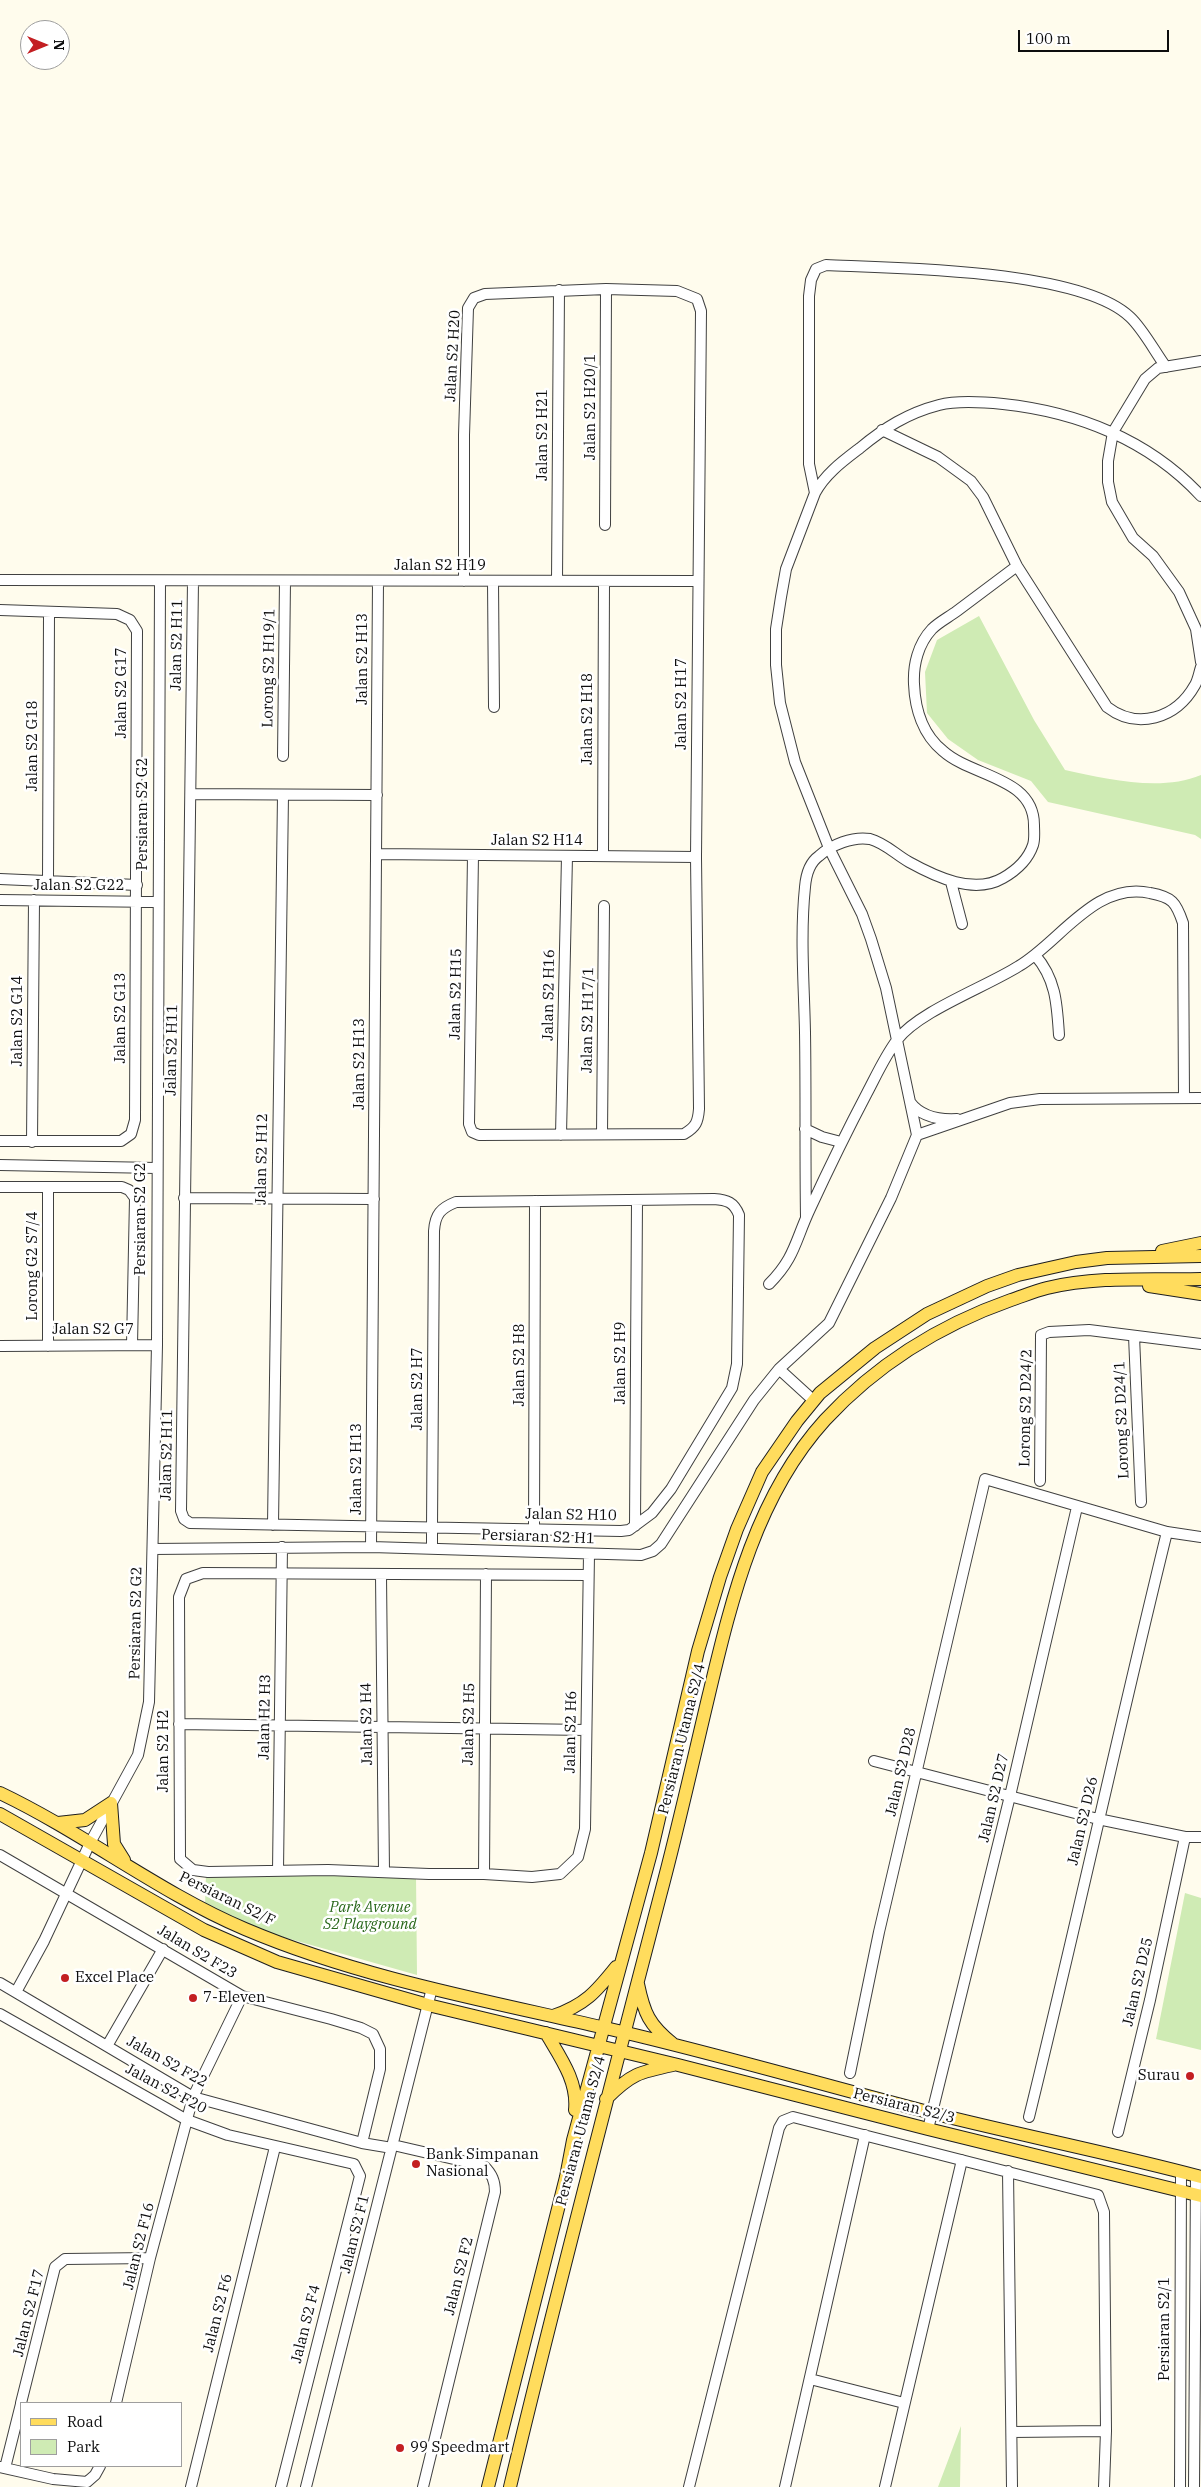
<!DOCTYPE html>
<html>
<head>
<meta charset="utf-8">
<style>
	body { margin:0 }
	#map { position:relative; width:1201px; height:2487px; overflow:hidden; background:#fffced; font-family:"IBM Plex Serif",serif }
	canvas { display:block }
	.legend { position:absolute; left:20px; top:2402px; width:162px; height:65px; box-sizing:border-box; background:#fff; border:1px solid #9e9e9e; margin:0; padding:6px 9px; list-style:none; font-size:15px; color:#0d0d0d }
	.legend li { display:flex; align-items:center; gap:10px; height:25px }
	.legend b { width:25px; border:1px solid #9e9e9e }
	.north { position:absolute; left:20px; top:20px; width:50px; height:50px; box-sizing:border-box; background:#fff; border:1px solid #9e9e9e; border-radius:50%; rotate:90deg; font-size:14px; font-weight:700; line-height:20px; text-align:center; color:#0d0d0d }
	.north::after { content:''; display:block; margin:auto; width:18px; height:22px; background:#c31f22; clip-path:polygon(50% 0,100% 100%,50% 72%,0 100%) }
	.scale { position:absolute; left:1018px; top:30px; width:151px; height:22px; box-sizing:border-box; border:2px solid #0d0d0d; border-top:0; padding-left:6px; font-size:15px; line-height:18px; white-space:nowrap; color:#0d0d0d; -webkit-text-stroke:4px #fff; paint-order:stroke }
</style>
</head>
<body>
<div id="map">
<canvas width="1201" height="2487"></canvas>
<ul class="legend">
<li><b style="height:6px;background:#ffdc5d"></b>Road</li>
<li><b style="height:14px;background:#cfebb4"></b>Park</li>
</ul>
<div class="north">N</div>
<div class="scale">100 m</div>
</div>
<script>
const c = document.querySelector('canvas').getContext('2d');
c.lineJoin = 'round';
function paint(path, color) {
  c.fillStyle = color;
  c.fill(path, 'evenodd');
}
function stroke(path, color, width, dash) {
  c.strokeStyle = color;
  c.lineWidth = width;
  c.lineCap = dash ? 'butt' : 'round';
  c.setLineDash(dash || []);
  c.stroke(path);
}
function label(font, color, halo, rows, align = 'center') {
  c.font = font + ' "IBM Plex Serif",serif';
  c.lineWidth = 5;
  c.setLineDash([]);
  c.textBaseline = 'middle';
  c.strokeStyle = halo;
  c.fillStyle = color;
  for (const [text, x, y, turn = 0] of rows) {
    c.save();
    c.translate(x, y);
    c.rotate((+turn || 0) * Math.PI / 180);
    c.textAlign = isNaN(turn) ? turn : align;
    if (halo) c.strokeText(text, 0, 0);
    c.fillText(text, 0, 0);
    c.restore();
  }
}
const green = new Path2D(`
	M979 616 1034 720 1065 770C1106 779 1161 792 1201 775V839L1195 835 1048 802 1031 781 978 760 948 739 927 713 925 672 937 640Z
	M206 1874 416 1875 417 1975 244 1926 205 1905Z
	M1185 1893 1201 1898V2050L1156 2039Z
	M961 2426 960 2487H938Z`);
const minor = new Path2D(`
	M1201 361 1158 368 1145 379 1113 432 1108 461V482L1112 502 1133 538 1153 556 1179 592 1196 629 1201 662
	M882 430 938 457 971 481 983 497 1017 566 1107 707C1137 730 1176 719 1195 685 1198 680 1199 673 1201 667
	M815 493 809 464V296L811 280 816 269 826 265C896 268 1080 269 1130 317 1143 329 1155 352 1166 367
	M605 525 606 289
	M0 580 698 581
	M193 581 181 1511 184 1519 190 1523 621 1531 629 1530 652 1513 671 1489 732 1388 737 1364 739 1215C734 1202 727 1200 714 1199L456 1202C441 1208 435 1214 434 1231L432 1528V1548
	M464 581V435L468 308 474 298 485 294 606 289 677 291 697 299 701 311 696 857 699 1109C698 1122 696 1127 684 1134L479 1135 472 1132 469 1124 473 855
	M493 581 494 707
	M557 581 559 290
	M0 610 117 614 130 620 137 631 135 1120 131 1134 121 1141H0
	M283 756 285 581
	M191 794 377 795
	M376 854 696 857
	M603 856 604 581
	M0 879 137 885
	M48 881 49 612
	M951 882 962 924
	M0 900 158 902
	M1035 955C1056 979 1057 1004 1059 1035
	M910 1102C921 1117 939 1120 957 1119
	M805 1129 822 1137 841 1142
	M602 1134 604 906
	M561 1135 567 856
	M917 1135 1010 1103 1040 1099 1201 1098
	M32 1142 34 900
	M0 1165 156 1168
	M0 1187H122L129 1190 135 1198 132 1345
	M48 1187V1346
	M184 1198 374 1199
	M806 1218C805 1156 806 1094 805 1032 804 984 800 935 805 887 806 875 809 863 819 856 831 845 853 836 870 839 885 843 895 854 909 862 936 877 974 895 1003 878 1017 870 1028 860 1033 845 1035 839 1034 831 1034 825 1034 777 972 777 943 751 923 735 915 709 914 684 913 665 918 644 932 629 939 622 949 617 957 611 977 596 997 581 1017 566
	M769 1284C795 1258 795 1241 810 1209 828 1170 847 1131 867 1093 876 1076 885 1056 897 1040 919 1011 986 987 1019 966 1060 942 1095 881 1150 893 1172 897 1176 902 1183 923L1184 1097
	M1134 1336 1141 1502
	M0 1346 157 1345
	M779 1369 829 1323 891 1198 917 1135 886 988 871 939 862 914 829 848 795 762 780 703 776 665V629L781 597 786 569 815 493C825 474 843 461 860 448 884 428 908 413 939 405 958 400 983 402 1003 404 1078 412 1149 440 1201 496
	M1040 1481 1041 1335 1049 1332 1089 1330 1201 1344
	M273 1525 283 795
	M635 1526 637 1200
	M534 1530 535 1201
	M371 1547 378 581
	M153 1549 371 1547 641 1555 653 1551 661 1544 754 1400 779 1369 813 1400
	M381 1575 384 1872
	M588 1575 203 1573 186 1579 179 1597 180 1859 193 1870 208 1872 328 1870 429 1874H484L532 1877 560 1874 578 1857 585 1829 589 1554
	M179 1724 586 1730
	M874 1761 1098 1819 1185 1837H1201
	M0 1855 242 1996 331 2019 361 2028 373 2034 380 2049V2069L362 2143
	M278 1871 282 1547
	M484 1874 486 1574
	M0 1983 193 2097 362 2143 392 2148
	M16 1992 44 1941 90 1843 138 1755 149 1702 157 1345 160 581
	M0 2014 187 2120 228 2135 354 2164 360 2176 281 2487
	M107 2046 163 1949
	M850 2073 879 1932 985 1479 1167 1532 1201 1537
	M1029 2117C1077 1922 1119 1727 1167 1532
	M928 2129 1010 1796 1077 1507
	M1118 2132 1150 2000 1185 1837
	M393 2145 484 2166C492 2174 495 2181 495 2192L423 2487
	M1008 2171 1012 2487
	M810 2379 904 2403
	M21 2403 55 2267 65 2259 150 2258
	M116 2403 150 2258 193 2097 242 1996
	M1012 2432 1106 2431
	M0 2467 53 2479 87 2482 95 2475 100 2466
	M5 2468 21 2404
	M191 2487 275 2147
	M306 2487 432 1988
	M689 2487 779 2128 783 2121 793 2117 1098 2195 1104 2212 1106 2431 1104 2487
	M785 2487 865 2135
	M885 2487 962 2160
	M1180 2487 1181 2172
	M1194 2487 1196 2175`);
const major = new Path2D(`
	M1162 1251 1201 1243
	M1149 1286 1201 1294
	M0 1793C84 1833 160 1893 245 1929 358 1977 482 2000 601 2027 711 2052 819 2084 928 2112 1019 2135 1111 2153 1201 2177
	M111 1803 114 1844 124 1860
	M0 1814 204 1930 277 1962 428 2005 678 2065 928 2129 1201 2196
	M58 1823 85 1820 111 1803
	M638 1984C644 2013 649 2025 673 2044
	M553 2016C585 2005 596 1992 616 1967
	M546 2033C560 2057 578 2081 575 2110
	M606 2099C631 2074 639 2072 673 2065
	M488 2487 566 2177 573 2140 651 1853 698 1651 720 1577 737 1529 762 1472 797 1421 820 1393 875 1348 927 1314 987 1286 1018 1275 1076 1262 1107 1258 1201 1256
	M510 2487C557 2289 609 2093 660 1896 678 1829 693 1761 709 1694 732 1598 756 1496 825 1420 876 1365 940 1325 1011 1300 1023 1296 1035 1291 1047 1288 1097 1276 1150 1280 1201 1279`);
const markers = [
	[65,1978,5,"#c31f22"],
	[193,1998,5,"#c31f22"],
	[1190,2076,5,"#c31f22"],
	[416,2164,5,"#c31f22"],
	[400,2448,5,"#c31f22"]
];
const streetNames = [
	["Jalan S2 H20",453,356,-87],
	["Jalan S2 H20/1",591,407,-90],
	["Jalan S2 H21",543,435,-90],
	["Jalan S2 H19",440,566],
	["Jalan S2 H11",177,645,-89],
	["Jalan S2 H13",363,659,-90],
	["Lorong S2 H19/1",269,668,-89],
	["Jalan S2 G17",122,693,-90],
	["Jalan S2 H17",682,704,-90],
	["Jalan S2 H18",588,719,-90],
	["Jalan S2 G18",33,746,-90],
	["Persiaran S2 G2",143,814,-90],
	["Jalan S2 H14",537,841],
	["Jalan S2 G22",79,886],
	["Jalan S2 H15",456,994,-89],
	["Jalan S2 H16",549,995,-89],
	["Jalan S2 G13",121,1018,-90],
	["Jalan S2 H17/1",588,1020,-89],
	["Jalan S2 G14",18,1021,-90],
	["Jalan S2 H11",172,1050,-89],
	["Jalan S2 H13",360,1064,-90],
	["Jalan S2 H12",262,1159,-89],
	["Persiaran S2 G2",141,1219,-90],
	["Lorong G2 S7/4",33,1266,-90],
	["Jalan S2 G7",93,1330],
	["Jalan S2 H9",621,1363,-90],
	["Jalan S2 H8",520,1365,-90],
	["Jalan S2 H7",418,1389,-90],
	["Lorong S2 D24/2",1026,1408,-89],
	["Lorong S2 D24/1",1122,1420,-92],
	["Jalan S2 H11",167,1455,-89],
	["Jalan S2 H13",357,1469,-90],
	["Jalan S2 H10",571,1515,1],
	["Persiaran S2 H1",538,1537,2],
	["Persiaran S2 G2",136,1623,-89],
	["Jalan H2 H3",265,1717,-89],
	["Jalan S2 H4",367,1724,-91],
	["Jalan S2 H5",469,1724,-89],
	["Jalan S2 H6",571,1732,-89],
	["Persiaran Utama S2/4",682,1739,-76],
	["Jalan S2 H2",164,1751,-90],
	["Jalan S2 D28",901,1772,-77],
	["Jalan S2 D27",994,1798,-77],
	["Jalan S2 D26",1083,1821,-77],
	["Persiaran S2/F",227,1899,26],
	["Jalan S2 F23",197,1952,31],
	["Jalan S2 D25",1138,1982,-77],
	["Jalan S2 F22",167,2062,29],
	["Jalan S2 F20",166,2089,28],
	["Persiaran S2/3",904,2106,14],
	["Persiaran Utama S2/4",581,2131,-75],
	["Jalan S2 F1",355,2234,-76],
	["Jalan S2 F16",139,2246,-76],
	["Jalan S2 F2",459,2276,-76],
	["Jalan S2 F17",29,2313,-76],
	["Jalan S2 F6",218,2313,-76],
	["Jalan S2 F4",306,2324,-76],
	["Persiaran S2/1",1165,2329,-90]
];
const parkNames = [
	["Park Avenue",370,1908],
	["S2 Playground",370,1925]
];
const poiNames = [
	["Excel Place",75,1978],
	["7-Eleven",203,1998],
	["Surau",1180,2076,"right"],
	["Bank Simpanan",426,2155],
	["Nasional",426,2172],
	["99 Speedmart",410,2448]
];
paint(green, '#cfebb4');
stroke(minor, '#404040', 12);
stroke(major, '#1e1e1e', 14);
stroke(minor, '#fff', 10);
stroke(major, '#ffdc5d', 12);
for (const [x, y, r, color] of markers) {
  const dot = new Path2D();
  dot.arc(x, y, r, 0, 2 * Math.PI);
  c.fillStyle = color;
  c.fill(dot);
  stroke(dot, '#fff', 2);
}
label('15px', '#0d0d0d', '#fff', streetNames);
label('italic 15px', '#28671a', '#fff', parkNames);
label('15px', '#0d0d0d', '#fff', poiNames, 'left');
</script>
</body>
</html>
